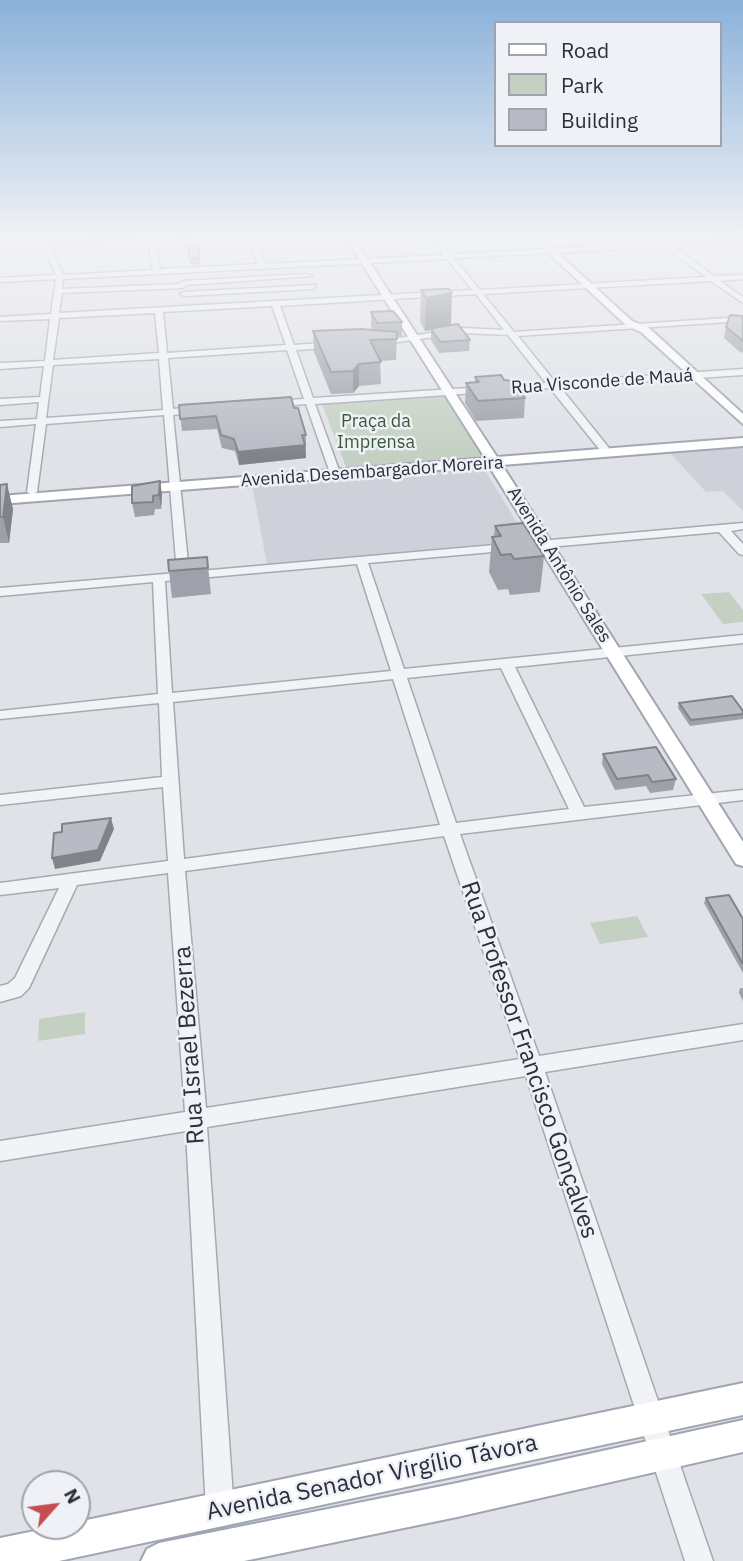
<!DOCTYPE html>
<html>
<head>
<meta charset="utf-8">
<style>
	body { margin:0 }
	#map { position:relative; width:743px; height:1561px; overflow:hidden; background:#e0e2e8; font-family:"IBM Plex Sans",sans-serif }
	canvas { display:block }
	.legend { position:absolute; left:494px; top:21px; width:228px; height:126px; box-sizing:border-box; background:#eff1f6; border:2px solid #a0a3ac; margin:0; padding:9px 12px; list-style:none; font-size:21px; color:#2a2f3e }
	.legend li { display:flex; align-items:center; gap:14px; height:35px }
	.legend b { width:35px; border:2px solid #a0a3ac }
	.north { position:absolute; left:21px; top:1470px; width:70px; height:70px; box-sizing:border-box; background:#eff1f6; border:2px solid #a0a3ac; border-radius:50%; rotate:62deg; font-size:19px; font-weight:700; line-height:28px; text-align:center; color:#2a2f3e }
	.north::after { content:''; display:block; margin:auto; width:24px; height:32px; background:#c44e51; clip-path:polygon(50% 0,100% 100%,50% 72%,0 100%) }
</style>
</head>
<body>
<div id="map">
<canvas width="743" height="1561"></canvas>
<ul class="legend">
<li><b style="height:9px;background:#fff"></b>Road</li>
<li><b style="height:19px;background:#c4d1c2"></b>Park</li>
<li><b style="height:19px;background:#b8bbc4"></b>Building</li>
</ul>
<div class="north">N</div>
</div>
<script>
const c = document.querySelector('canvas').getContext('2d');
c.lineJoin = 'round';
function paint(path, color) {
  c.fillStyle = color;
  c.fill(path, 'evenodd');
}
function stroke(path, color, width, dash) {
  c.strokeStyle = color;
  c.lineWidth = width;
  c.lineCap = dash ? 'butt' : 'round';
  c.setLineDash(dash || []);
  c.stroke(path);
}
function label(font, color, halo, rows, align = 'center') {
  c.font = font + ' "IBM Plex Sans",sans-serif';
  c.lineWidth = 5;
  c.setLineDash([]);
  c.textBaseline = 'middle';
  c.strokeStyle = halo;
  c.fillStyle = color;
  for (const [text, x, y, turn = 0] of rows) {
    c.save();
    c.translate(x, y);
    c.rotate((+turn || 0) * Math.PI / 180);
    c.textAlign = isNaN(turn) ? turn : align;
    if (halo) c.strokeText(text, 0, 0);
    c.fillText(text, 0, 0);
    c.restore();
  }
}
const built = new Path2D(`
	M743 446V511L723 491 706 492 669 452Z
	M478 467 484 469 526 537 522 541 267 564 252 485Z`);
const green = new Path2D(`
	M446 395 483 456 346 467 322 404Z
	M729 592 743 610V622L723 624 701 594Z
	M637 916 648 937 600 944 590 923Z
	M85 1012V1034L38 1041 39 1019Z`);
const minor = new Path2D(`
	M40 237H46L49 242 197 237 155 241 160 269 258 264 249 237H255L265 264 444 255 430 237H437L451 254 743 239V243L674 247 714 276 743 275V279L720 281 743 297V303L711 281 483 294 514 332 743 317V321L518 336 555 382 743 369V375L560 387 609 448 604 451 600 450 550 388 315 404 339 470 334 473 329 470 306 404 271 407 266 404 271 401 304 399 287 350 168 358 173 409 199 407 204 410 199 413 173 415 189 572 743 523V529L731 531 743 544V555L739 554 719 532 368 563 404 669 743 635V643L515 667 584 807 743 790V800L460 834 539 1056 743 1024V1040L545 1072 713 1561H685L526 1076 207 1127 234 1511 230 1521 220 1525 210 1521 206 1511 186 1131 0 1161V1141L185 1112 168 873 77 885 29 988 21 996 0 1002V986L8 984 15 978 59 888 0 895V883L168 861 163 787 0 805V795L162 777 159 703 0 719V711L158 694 153 582 0 596V588L177 573 164 415 46 424 37 492 32 495 27 492 36 424 0 427V421L37 419 39 402 0 405V399L40 397 44 366 0 369V363L45 361 50 319 0 321V317L51 314 56 279 0 282V278L56 275 44 247 0 249V245L42 243ZM148 241 153 270 63 275 50 246ZM666 247 706 277 480 290 454 258ZM447 259 472 290 59 313 62 293 183 288 186 285 312 276 308 274 183 281 180 284 62 289 63 279ZM476 294 504 330 463 328 372 342 376 345 463 333 508 335 546 383 313 398 296 350 333 348 337 345 333 342 294 345 280 306ZM272 306 286 345 167 353 163 312ZM155 313 159 353 53 360 59 318ZM159 359 163 410 46 418 53 365ZM357 564 391 671 172 693 165 581ZM501 668 569 809 456 823 407 678ZM393 679 440 825 184 859 173 702ZM444 836 520 1059 206 1108 185 871Z
	M487 237H494L495 239 492 241Z
	M316 285 313 289 184 296 180 294 184 292Z`);
const major = new Path2D(`
	M345 237H353L497 457 743 438V446L502 465 743 842V866L736 864 489 466 0 504V496L485 458Z
	M531 237H540L632 321 649 328 743 414V424L641 332 626 325Z
	M743 1383V1415L59 1561H0V1538L59 1526H77V1522Z
	M743 1420V1452L457 1517 244 1561H141L147 1549 159 1543 457 1483Z`);
const wall = new Path2D(`
	M198 244 200 264 190 265 188 245Z
	M421 290 451 325 470 340 469 351 439 353 431 340V330L425 331 420 322Z
	M371 312 402 322V336H397L396 360 380 361 381 384 359 386 353 393 331 394 314 352 313 331 373 330 371 326Z
	M743 316V352L741 353 724 338 726 327Z
	M475 377 504 380 525 398 524 418 476 421 465 403 466 383H475Z
	M179 405 294 408 306 435V458L239 465 235 451 222 448 217 429 182 431Z
	M0 485 13 509 9 543H0Z
	M132 486 162 494 161 509H155L154 515 135 517 132 503Z
	M495 526 544 556 540 592 510 595 508 589 498 590 489 572 492 537H494Z
	M207 557 211 594 172 598 169 571Z
	M679 703 743 711V719L690 726 678 708Z
	M603 754 676 779 673 790 650 793 646 786 615 790 602 764Z
	M706 898 743 919V973L704 903Z
	M740 988H743V1001L739 993Z`);
const shadedWall = new Path2D(`
	M452 293 451 326 425 331 426 298Z
	M359 364V386L353 393V371Z
	M305 445 306 458 239 465 238 452Z
	M160 481 162 494 161 509 159 495Z
	M7 484 13 509 9 543 3 517Z
	M111 818 114 829 100 861 55 869 52 858Z`);
const building = new Path2D(`
	M198 244 200 258H189L188 245Z
	M440 289H449L452 293 426 298 421 290Z
	M393 311 402 322 377 323 371 312Z
	M730 315 743 316V341L726 327Z
	M458 324 470 340 440 342 431 329 439 327Z
	M361 329 397 332V339L370 340 381 362 359 364 353 371 331 372 313 331Z
	M501 375 504 380 513 381 525 398 478 401 466 383 479 382 475 377Z
	M291 397 294 408H298L306 435H302L305 445 238 452 234 439 221 435 216 416 180 419 179 405Z
	M160 481 159 495 153 496V502L132 503V486Z
	M7 484 3 517H0V485Z
	M523 523 544 556 514 559 511 554 501 555 492 537 501 536 495 526Z
	M207 557 208 568 169 571 168 560Z
	M732 696 743 711V714L691 720 679 703Z
	M656 747 676 779 652 782 648 775 617 779 603 754Z
	M111 818 98 850 52 858 54 833 62 832V824Z
	M729 895 743 919V964L706 898Z`);
const farStreetnames = [
	["Rua Visconde de Mauá",602,382,-4],
	["Avenida Desembargador Moreira",372,472,-4],
	["Avenida Antônio Sales",559,565,58]
];
const farParknames = [
	["Praça da",376,422],
	["Imprensa",376,443]
];
const nearStreetnames = [
	["Rua Israel Bezerra",190,1045,-94],
	["Rua Professor Francisco Gonçalves",529,1060,71],
	["Avenida Senador Virgílio Távora",372,1478,-12]
];
paint(built, '#ced1da');
paint(green, '#c4d1c2');
stroke(minor, '#a6a9b2', 3);
stroke(major, '#a0a5b3', 4);
paint(minor, '#f2f3f6');
paint(major, '#fff');
paint(wall, '#9ea1a9');
paint(shadedWall, '#818389');
paint(building, '#b8bbc4');
stroke(building, '#818389', 2);
const sky = c.createLinearGradient(0, 0, 0, 456);
sky.addColorStop(0, '#8ab1da');
sky.addColorStop(0.52, '#f1f2f5');
sky.addColorStop(1, '#f1f2f500');
c.fillStyle = sky;
c.fillRect(0, 0, 743, 456);
label('18px', '#2a2f3e', '#eff1f6', farStreetnames);
label('18px', '#3a5938', '#eff1f6', farParknames);
label('24px', '#2a2f3e', '#eff1f6', nearStreetnames);
</script>
</body>
</html>
